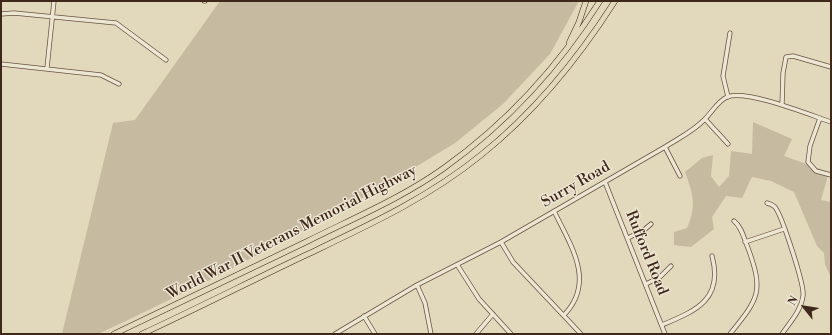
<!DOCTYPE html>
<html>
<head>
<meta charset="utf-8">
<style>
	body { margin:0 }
	#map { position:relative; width:832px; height:335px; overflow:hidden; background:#e2d8bb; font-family:"Libre Bodoni",serif }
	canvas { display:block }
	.frame { position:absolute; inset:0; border:2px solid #3f271b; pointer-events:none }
	.north { position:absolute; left:784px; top:287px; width:40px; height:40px; -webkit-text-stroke:3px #ece6d3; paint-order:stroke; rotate:300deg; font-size:11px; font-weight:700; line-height:16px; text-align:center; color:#3f271b }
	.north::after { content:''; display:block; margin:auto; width:14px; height:18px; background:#3f271b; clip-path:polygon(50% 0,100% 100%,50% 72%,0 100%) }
</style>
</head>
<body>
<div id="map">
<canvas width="832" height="335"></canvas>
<div class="frame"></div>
<div class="north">N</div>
</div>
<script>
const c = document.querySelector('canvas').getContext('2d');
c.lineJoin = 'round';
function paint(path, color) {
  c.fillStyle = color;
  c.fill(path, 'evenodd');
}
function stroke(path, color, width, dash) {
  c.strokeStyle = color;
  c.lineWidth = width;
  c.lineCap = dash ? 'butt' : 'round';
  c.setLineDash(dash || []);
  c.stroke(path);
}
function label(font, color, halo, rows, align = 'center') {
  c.font = font + ' "Libre Bodoni",serif';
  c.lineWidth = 3;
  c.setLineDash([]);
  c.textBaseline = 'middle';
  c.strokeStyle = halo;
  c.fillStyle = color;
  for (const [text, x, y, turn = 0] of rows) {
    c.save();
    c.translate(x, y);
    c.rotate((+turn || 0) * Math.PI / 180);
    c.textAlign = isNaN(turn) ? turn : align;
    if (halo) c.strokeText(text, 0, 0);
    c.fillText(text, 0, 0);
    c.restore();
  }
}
const green = new Path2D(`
	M220 1H579L550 54 503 104 455 143 386 185 224 273 130 319 98 334H62L113 123 135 120Z
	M753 122 792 139 784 156 829 172 821 200 831 202V278L825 264 824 253 817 246 794 192 771 181 752 177 742 198 726 196 712 217 714 229 691 247 674 245V232L687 228C697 206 693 194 685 172L702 158 713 155 711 176 719 187 729 176 731 151 752 154Z`);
const minor = new Path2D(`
	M204 1H205
	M1 14 14 13 116 23 166 60
	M1 64 101 75 119 84
	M47 68 54 1
	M728 97 723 76 730 33
	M782 105 783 73 786 57 793 56 831 67
	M820 118 810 146 808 162 816 171 831 175
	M705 119 728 144
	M665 147 680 176
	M605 182 665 334
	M767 203C771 204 773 205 775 207 782 216 805 286 803 296 801 311 790 322 782 334
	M554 211C571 246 596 282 564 315
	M628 238 644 230 651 224
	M501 242 513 262 581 334
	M745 242 784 229
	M458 266 479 299 511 334
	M646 284 660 277 671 266
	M417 285 425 303 431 334
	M364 316 375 334
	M662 325C695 311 724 300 712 256
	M335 334 417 285 501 242 665 147C679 138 694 131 705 119 712 112 718 101 727 97 746 89 810 115 831 122
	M476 334 493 314
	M730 334C759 298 764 292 748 248 744 239 742 227 734 221`);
const highway = new Path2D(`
	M569 43 579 22 586 1
	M114 334C179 303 244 272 308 241 354 218 402 198 444 168 507 123 559 66 600 1
	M142 334C198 308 253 280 308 254 369 225 428 198 481 155 535 112 578 59 615 1`);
const streetNames = [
	["Surry Road",576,185,-30],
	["World War II Veterans Memorial Highway",292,233,-27],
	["Rufford Road",646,253,68]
];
paint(green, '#c6baa0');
stroke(minor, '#685343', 5);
stroke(highway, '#3f271b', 6);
stroke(minor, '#ece6d3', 3.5);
stroke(highway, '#e2d8bb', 5);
label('15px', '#3f271b', '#ece6d3', streetNames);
</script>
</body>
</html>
